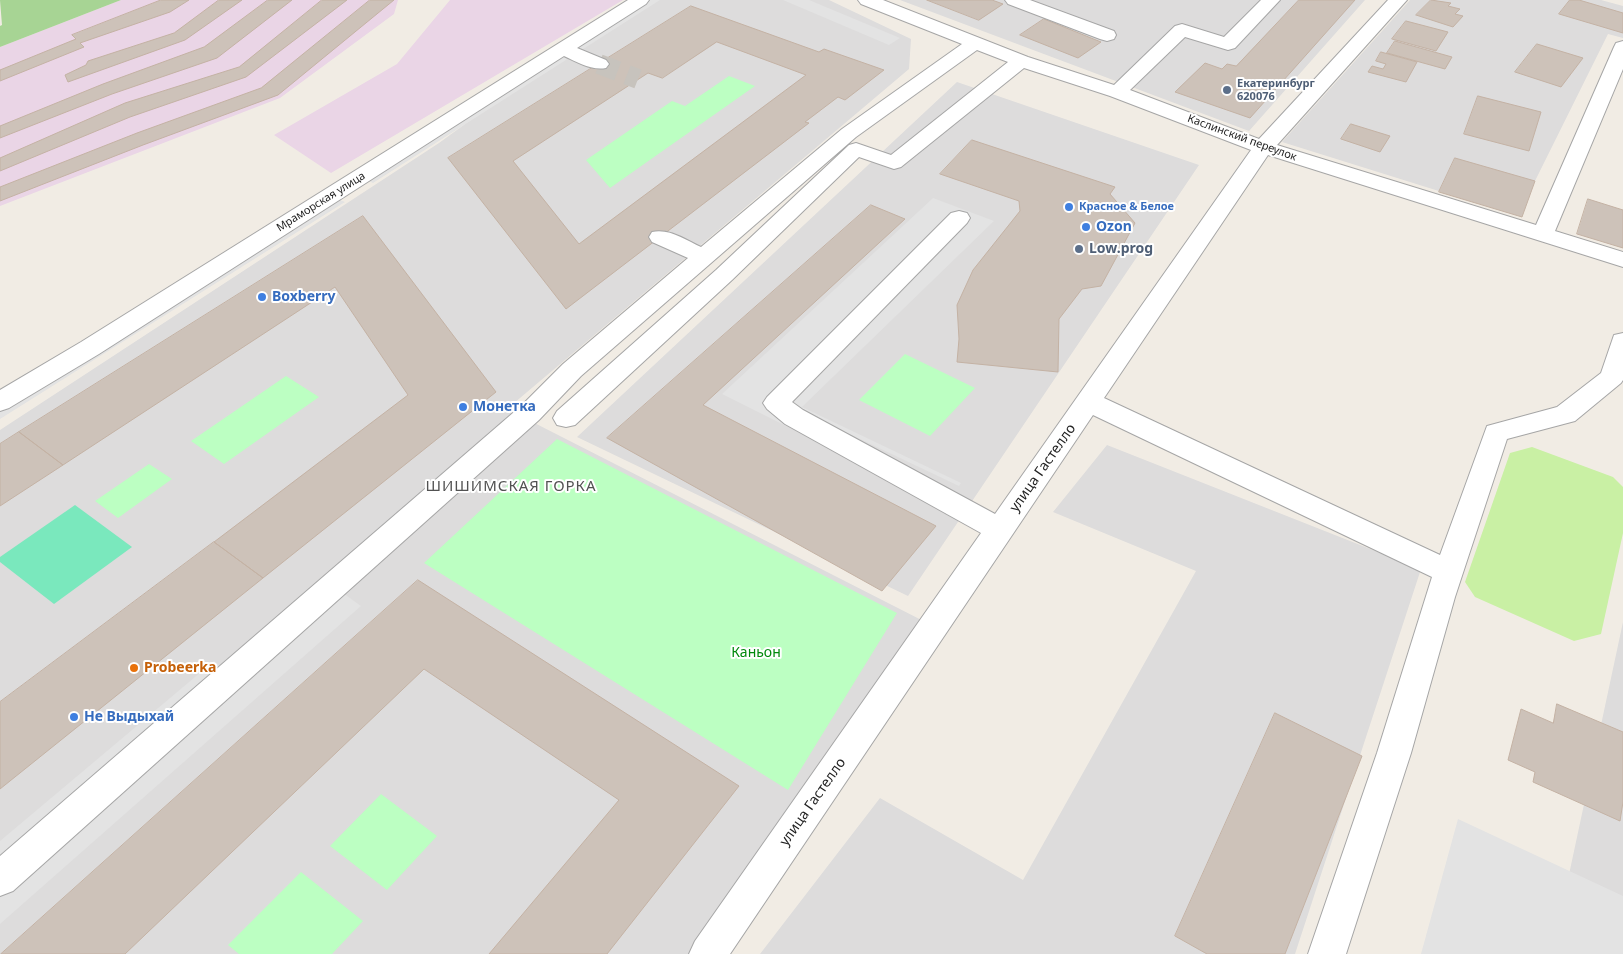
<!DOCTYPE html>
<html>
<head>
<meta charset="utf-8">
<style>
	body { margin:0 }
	canvas { display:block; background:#f1ece4 }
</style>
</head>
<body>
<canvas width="1623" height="954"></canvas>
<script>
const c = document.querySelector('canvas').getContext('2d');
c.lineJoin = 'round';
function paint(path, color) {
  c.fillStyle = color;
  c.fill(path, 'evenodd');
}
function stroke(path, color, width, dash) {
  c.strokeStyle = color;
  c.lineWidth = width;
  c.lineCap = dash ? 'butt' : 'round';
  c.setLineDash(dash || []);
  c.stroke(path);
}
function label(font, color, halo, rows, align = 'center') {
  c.font = font + ' "Noto Sans",sans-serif';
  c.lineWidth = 4;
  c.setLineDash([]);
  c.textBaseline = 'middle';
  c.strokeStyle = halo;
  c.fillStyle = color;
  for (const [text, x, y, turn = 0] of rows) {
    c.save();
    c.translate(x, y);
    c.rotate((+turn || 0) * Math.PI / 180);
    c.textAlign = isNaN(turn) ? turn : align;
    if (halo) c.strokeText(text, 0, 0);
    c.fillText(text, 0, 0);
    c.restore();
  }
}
const residential = new Path2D(`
	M635 0H829L911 39 909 69 507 409 945 632 728 954H0V430L439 143Z
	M900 0H1365L1249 131Z
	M1410 0H1601L1623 6V38L1608 34 1535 181 1522 217 1282 142Z
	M957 82 1199 165 908 596 577 437Z
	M1107 445 1421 569 1295 954H760L880 798 1023 880 1196 571 1053 512Z
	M1623 622V954H1552Z`);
const industrial = new Path2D(`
	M121 0H398L394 14 280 98 0 206V47Z
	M450 0H623L331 173 274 135 397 64Z`);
const grass = new Path2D(`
	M1532 447 1613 477 1623 487V533L1601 634 1574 641 1475 597 1465 582 1510 453Z`);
const forest = new Path2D(`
	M0 0H121L0 47V26L2 25Z`);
const park = new Path2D(`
	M729 76 755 86 610 188 586 160 672 101 685 106Z
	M905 354 975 388 930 436 859 400Z
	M286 376 319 397 224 464 191 441Z
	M557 439 897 613 788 790 424 563Z
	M149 464 172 479 118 518 95 501Z
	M381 794 437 836 387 890 330 846Z
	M301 872 363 921 332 954H239L228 945Z`);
const pitch = new Path2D(`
	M75 505 132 547 54 604 0 562V557Z`);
const parking = new Path2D(`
	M649 0H660L373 183 365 179Z
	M783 0H809L900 38 889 45Z
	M933 198 994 221 802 407 961 483 959 486 799 410 786 426 722 394Z
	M340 200 345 202 0 419V412Z
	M343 593 361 606 0 924V890Z
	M214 661 229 673 0 868V841Z
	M1458 819 1623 896V954H1421Z`);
const building = new Path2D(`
	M161 0H189L170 12 80 43 84 47 0 81V70L76 39 72 35Z
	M219 0H242L185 40 68 82 65 75 86 65 88 61 174 33Z
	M268 0H292L217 58 112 94 0 138V126L103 84 204 47Z
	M322 0H347L246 77 130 117 0 171V158L125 103 239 67Z
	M370 0H394L278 95 143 145 0 201V187L137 133 261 88Z
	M927 0H992L1003 4 979 20Z
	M1299 0H1355L1250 118 1175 92 1205 63 1222 69 1227 64 1236 66Z
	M1431 0 1451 3 1448 6 1460 9 1455 14 1463 16 1453 27 1416 15Z
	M1570 0H1579L1623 13V33L1559 14Z
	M691 6 819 52 824 49 884 70 845 100 838 97 805 122 809 123 566 309 448 158ZM717 42 806 75 579 244 513 161 648 73 662 78Z
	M1044 19 1101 42 1078 58 1020 35Z
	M1406 21 1448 32 1436 51 1392 39Z
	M1395 41 1452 57 1445 69 1387 53Z
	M1537 44 1583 58 1561 87 1515 72Z
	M1381 52 1417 62 1406 82 1368 72 1372 66 1383 69 1386 64 1376 61Z
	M1478 96 1541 112 1529 151 1464 134Z
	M1351 124 1390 136 1380 152 1341 139Z
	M972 140 1115 187 1110 194 1135 223 1101 286 1082 289 1059 319 1058 372 957 362 959 339 957 305 973 270 1020 211 1019 201 940 174Z
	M1455 158 1535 181 1522 217 1439 192Z
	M1588 199 1623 210V248L1577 234Z
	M871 205 905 219 703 405 936 526 882 591 607 438Z
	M363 216 496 392 263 578 214 542 408 395 335 287 63 465 19 432Z
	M19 432 63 465 0 506V444Z
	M214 542 263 578 0 789V702Z
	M418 580 739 786 607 954H489L619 800 424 669 125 954H1Z
	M1557 704 1623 732V802L1620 821 1533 782 1535 772 1508 760 1521 709 1553 723Z
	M1275 713 1362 756 1285 954H1207L1175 936Z`);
const minorTunnel = new Path2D(`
	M599 64 638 79`);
const minor = new Path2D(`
	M628 0H649L646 4 577 48 606 60 609 64 606 68C592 71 577 62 564 56L99 354 9 408 0 411V390L81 342Z
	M858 0H883L1028 57 1114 85 1175 26 1182 24 1224 37 1261 0H1280L1235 48 1228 50 1185 37 1130 90 1259 139 1388 0H1407L1277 145 1536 225 1614 47 1616 43 1623 41V69L1555 231 1623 252V267L1268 155 1104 398 1440 555 1487 426 1557 407 1601 373 1614 335 1623 333V380L1621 383 1575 421 1507 439 1455 597 1411 753 1346 954H1308L1377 753 1432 577 1093 415 730 954H689L695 941 981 533 785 424 767 409 763 403 767 397 951 213 959 211 967 213 970 218 967 223 792 402 803 410 995 514 1251 150 1110 96 1024 68 901 167 894 169 859 157 732 280 575 425 566 427 557 425 553 418 557 411 716 270 849 145 856 143 891 155 1008 62 977 50 856 137 581 376 539 420 13 891 0 896V856L521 406 563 364 688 258 652 242 649 237 652 232C669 228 686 240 701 247L842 129 962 44 861 4Z
	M1005 0H1030L1114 31 1116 35 1114 39 1107 41 1100 39 1008 4Z`);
const markers = [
	[1227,90,5,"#5c6f8a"],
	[1069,207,5,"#3f7fe0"],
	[1086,227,5,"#3f7fe0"],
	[1079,249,5,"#5c6f8a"],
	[262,297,5,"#3f7fe0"],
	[463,407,5,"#3f7fe0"],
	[134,668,5,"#e8710a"],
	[74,717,5,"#3f7fe0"]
];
const farServicenames = [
	["Екатеринбург",1237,84],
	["620076",1237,97]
];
const farStreetnames = [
	["Каслинский переулок",1242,138,20],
	["Мраморская улица",321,202,-32]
];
const farShopnames = [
	["Красное & Белое",1079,207]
];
const shopNames = [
	["Ozon",1096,227],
	["Boxberry",272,297],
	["Монетка",473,407],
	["Не Выдыхай",84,717]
];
const serviceNames = [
	["Low.prog",1089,249]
];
const streetNames = [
	["улица Гастелло",1043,468,-55],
	["улица Гастелло",813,802,-55]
];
const parkNames = [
	["Каньон",756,653]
];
const foodNames = [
	["Probeerka",144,668]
];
const neighbourhoodNames = [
	["ШИШИМСКАЯ ГОРКА",511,487]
];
paint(residential, '#dddcdc');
paint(industrial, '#ead5e6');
paint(grass, '#c9f0a4');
paint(forest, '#a7d494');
paint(park, '#bcffc2');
paint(pitch, '#7ae8bd');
paint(parking, '#e3e3e3');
paint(building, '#cdc2b9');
stroke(building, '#c4b2a4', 1);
stroke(minorTunnel, '#c7c3bd', 20, [20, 10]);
stroke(minor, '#a6a6a6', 2);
paint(minor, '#fff');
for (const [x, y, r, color] of markers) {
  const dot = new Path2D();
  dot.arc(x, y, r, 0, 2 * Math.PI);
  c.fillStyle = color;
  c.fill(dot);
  stroke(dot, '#fff', 2);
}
label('bold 11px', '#4e5e75', '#fff', farServicenames, 'left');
label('11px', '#1f1f1f', '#fff', farStreetnames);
label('bold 11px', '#366cbe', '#fff', farShopnames, 'left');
label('bold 14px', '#366cbe', '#fff', shopNames, 'left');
label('bold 14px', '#4e5e75', '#fff', serviceNames, 'left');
label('14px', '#1f1f1f', '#fff', streetNames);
label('14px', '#00890c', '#fff', parkNames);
label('bold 14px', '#c56008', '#fff', foodNames, 'left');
c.letterSpacing = '1px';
label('15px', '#525252', '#fff', neighbourhoodNames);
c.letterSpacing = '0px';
</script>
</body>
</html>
